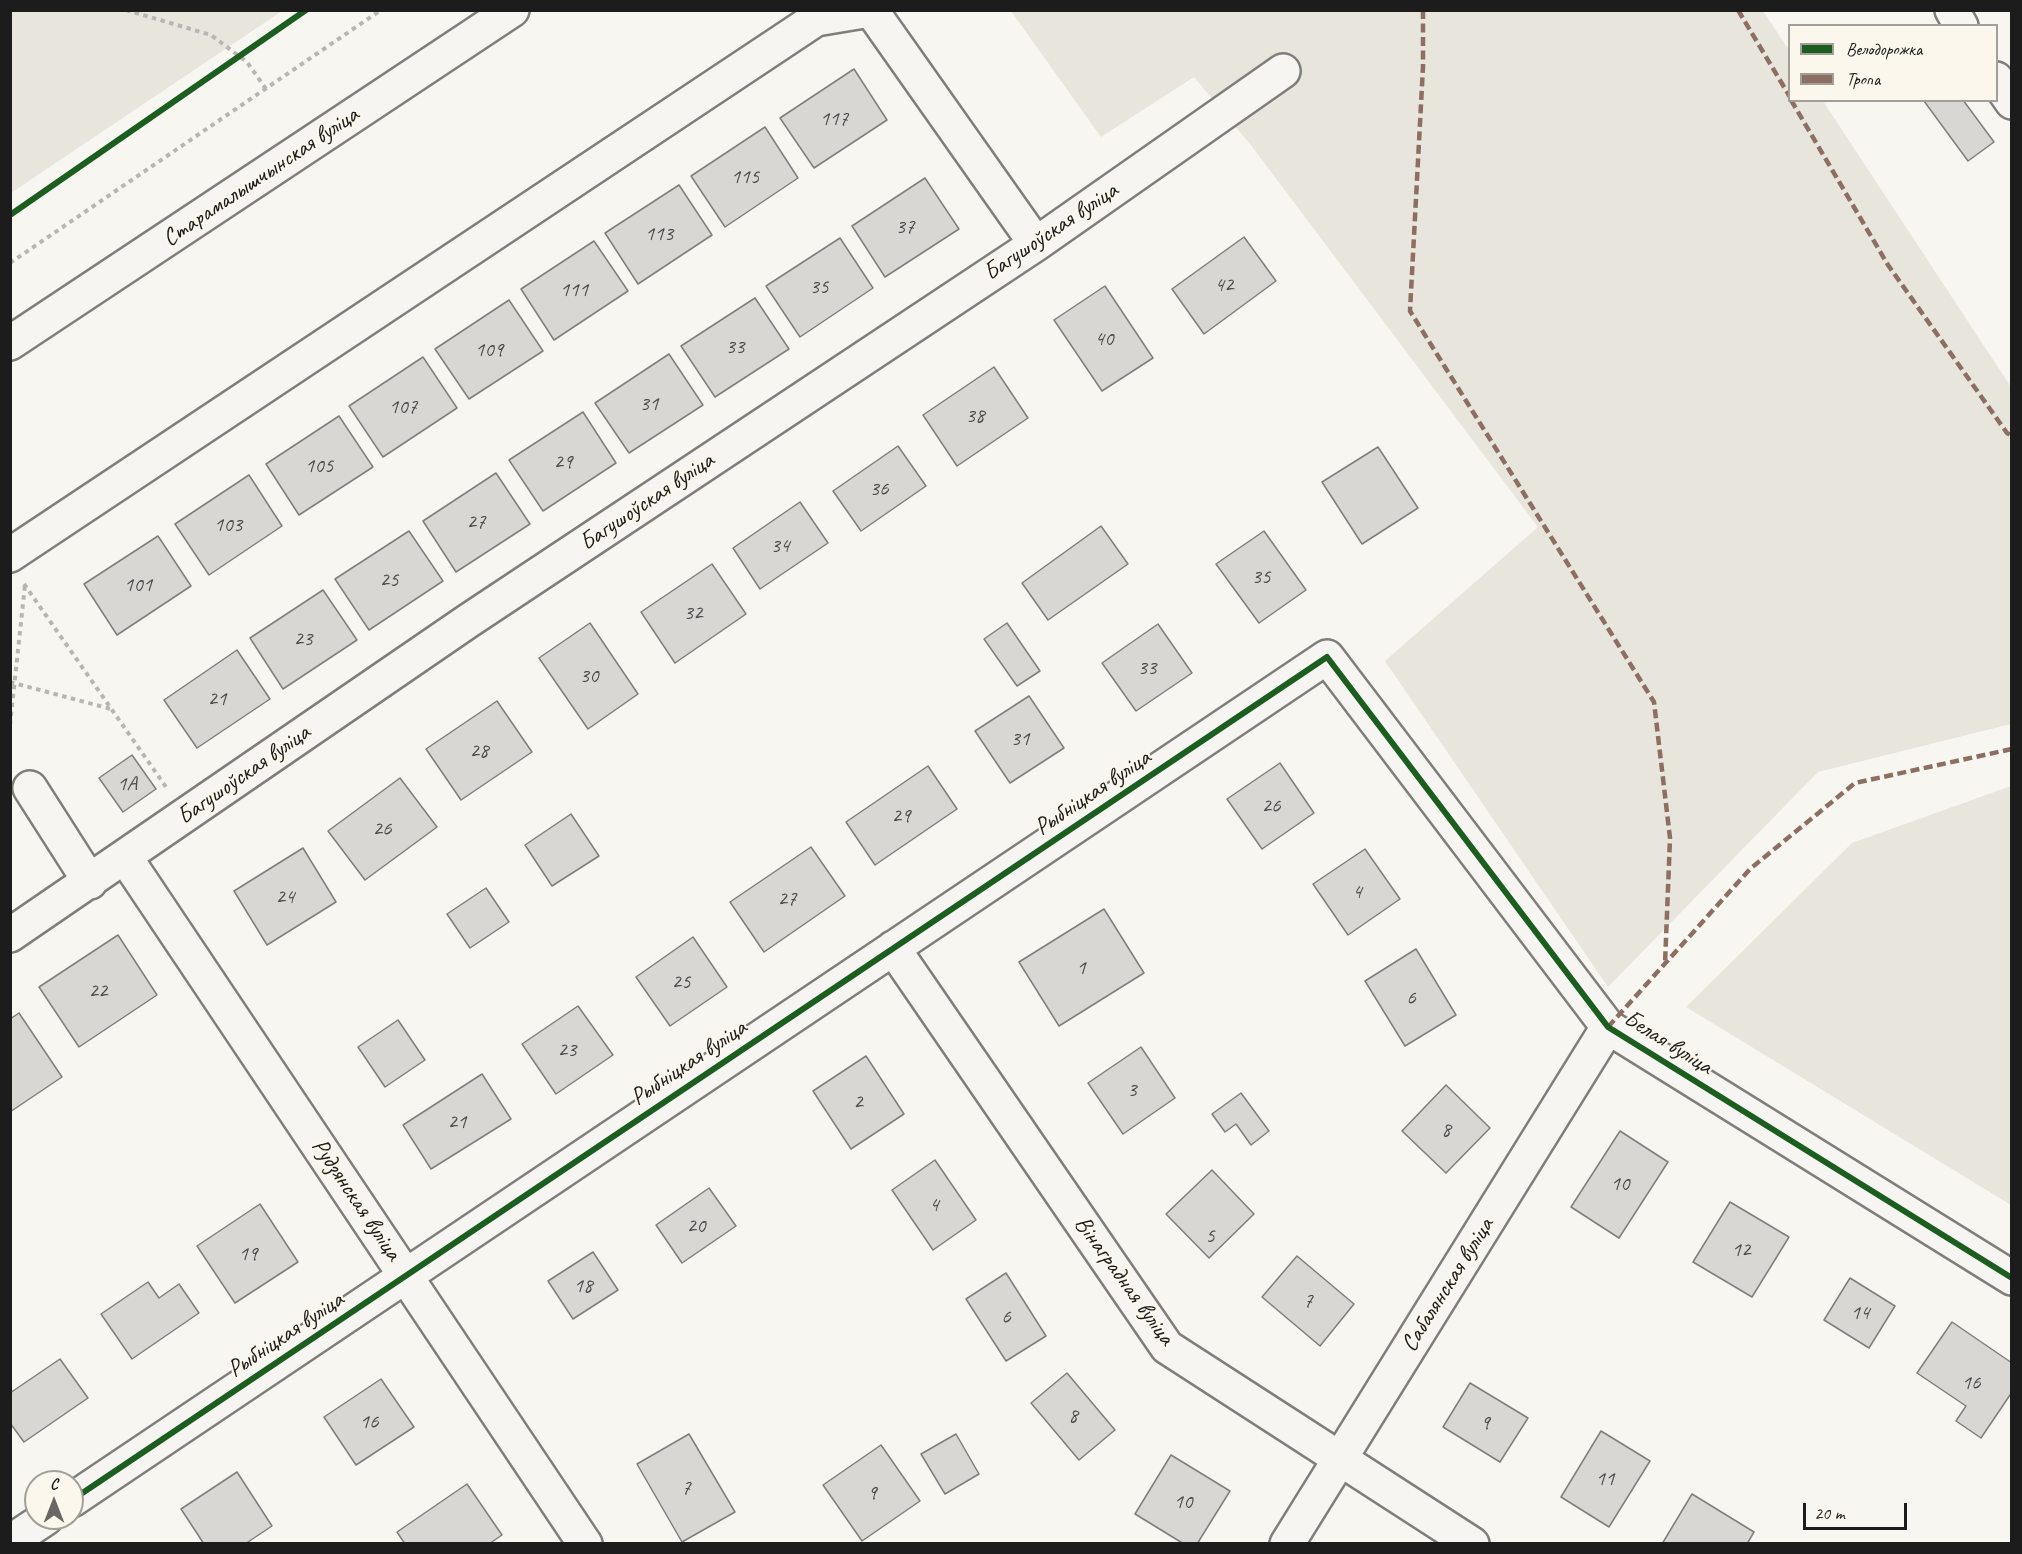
<!DOCTYPE html>
<html>
<head>
<meta charset="utf-8">
<style>
	body { margin:0 }
	#map { position:relative; width:2022px; height:1554px; overflow:hidden; background:#f8f6f0; font-family:Caveat,sans-serif }
	canvas { display:block }
	.frame { position:absolute; inset:0; border:12px solid #1c1c1c; pointer-events:none }
	.legend { position:absolute; left:1788px; top:24px; width:210px; height:78px; box-sizing:border-box; background:#fbf7ec; border:2px solid #a29f99; margin:0; padding:8px 10px; list-style:none; font-size:18px; color:#1c1c1c }
	.legend li { display:flex; align-items:center; gap:12px; height:30px }
	.legend b { width:30px; border:2px solid #a29f99 }
	.north { position:absolute; left:24px; top:1470px; width:60px; height:60px; box-sizing:border-box; background:#fbf7ec; border:2px solid #a29f99; border-radius:50%; rotate:0deg; font-size:16px; font-weight:700; line-height:24px; text-align:center; color:#1c1c1c }
	.north::after { content:''; display:block; margin:auto; width:21px; height:27px; background:#696866; clip-path:polygon(50% 0,100% 100%,50% 72%,0 100%) }
	.scale { position:absolute; left:1803px; top:1503px; width:104px; height:27px; box-sizing:border-box; border:3px solid #1c1c1c; border-top:0; padding-left:8px; font-size:18px; line-height:21px; white-space:nowrap; color:#1c1c1c; -webkit-text-stroke:4px #fbf7ec; paint-order:stroke }
</style>
</head>
<body>
<div id="map">
<canvas width="2022" height="1554"></canvas>
<div class="frame"></div>
<ul class="legend">
<li><b style="height:8px;background:#1b5e20"></b>Велодорожка</li>
<li><b style="height:8px;background:#8d6e63"></b>Тропа</li>
</ul>
<div class="north">С</div>
<div class="scale">20 m</div>
</div>
<script>
const c = document.querySelector('canvas').getContext('2d');
c.lineJoin = 'round';
function paint(path, color) {
  c.fillStyle = color;
  c.fill(path, 'evenodd');
}
function stroke(path, color, width, dash) {
  c.strokeStyle = color;
  c.lineWidth = width;
  c.lineCap = dash ? 'butt' : 'round';
  c.setLineDash(dash || []);
  c.stroke(path);
}
function label(font, color, halo, rows, align = 'center') {
  c.font = font + ' Caveat,sans-serif';
  c.lineWidth = 4.5;
  c.setLineDash([]);
  c.textBaseline = 'middle';
  c.strokeStyle = halo;
  c.fillStyle = color;
  for (const [text, x, y, turn = 0] of rows) {
    c.save();
    c.translate(x, y);
    c.rotate((+turn || 0) * Math.PI / 180);
    c.textAlign = isNaN(turn) ? turn : align;
    if (halo) c.strokeText(text, 0, 0);
    c.fillText(text, 0, 0);
    c.restore();
  }
}
const built = new Path2D(`
	M11 10H282V11L11 193Z
	M1011 11H1763L1789 50 1790 100 1823 101 2011 387V724L1818 772 1608 987 1385 661 1538 527 1250 144 1194 77 1101 137Z
	M2011 786H2012L2011 1205 1686 1007 1852 843Z`);
const building = new Path2D(`
	M854 69 887 120 814 168 780 118Z
	M1963 100 1994 142 1968 161 1924 101Z
	M765 127 798 178 725 227 691 176Z
	M925 178 959 229 885 277 852 226Z
	M679 185 712 235 638 284 605 233Z
	M1244 237 1276 281 1204 334 1172 289Z
	M840 238 873 288 800 337 766 286Z
	M594 241 628 291 554 340 521 289Z
	M1105 286 1153 358 1102 391 1054 320Z
	M755 298 789 349 715 397 681 346Z
	M509 300 543 351 469 399 435 349Z
	M669 354 703 405 629 453 595 403Z
	M423 357 457 408 383 457 349 406Z
	M994 367 1028 418 957 466 923 415Z
	M583 412 616 463 543 511 509 460Z
	M339 416 373 467 299 515 266 464Z
	M898 446 926 486 861 531 833 491Z
	M1378 447 1418 508 1362 544 1322 482Z
	M496 473 530 524 456 572 423 521Z
	M249 475 282 526 209 575 175 524Z
	M800 502 828 543 760 589 733 548Z
	M1101 526 1128 564 1048 620 1022 583Z
	M409 531 443 581 369 630 335 579Z
	M1264 531 1306 590 1259 623 1216 564Z
	M158 536 191 586 117 635 84 584Z
	M712 564 746 614 675 663 641 612Z
	M323 590 357 640 283 689 250 638Z
	M590 623 638 694 588 729 539 658Z
	M1007 623 1040 671 1017 686 984 639Z
	M1158 624 1192 673 1136 711 1102 663Z
	M237 650 270 699 197 748 164 700Z
	M1029 696 1064 748 1010 783 975 731Z
	M497 701 532 752 461 800 426 749Z
	M132 755 156 789 123 812 99 778Z
	M1280 763 1314 813 1262 849 1227 799Z
	M928 766 957 809 875 865 846 822Z
	M400 778 437 827 365 880 328 831Z
	M571 814 599 856 552 886 525 845Z
	M811 847 845 896 764 952 730 902Z
	M303 848 336 902 267 945 234 891Z
	M1365 849 1400 899 1348 935 1313 884Z
	M486 888 509 922 470 948 447 914Z
	M1104 909 1144 973 1059 1026 1019 962Z
	M118 935 157 995 79 1047 39 987Z
	M693 937 727 987 670 1026 636 977Z
	M1416 949 1456 1015 1405 1046 1365 981Z
	M578 1006 613 1055 556 1094 522 1044Z
	M19 1013 62 1077 10 1112V1019Z
	M398 1020 425 1060 385 1087 358 1047Z
	M1141 1047 1175 1098 1123 1134 1088 1083Z
	M866 1056 904 1114 851 1149 813 1091Z
	M482 1074 511 1119 431 1169 403 1125Z
	M1446 1085 1490 1128 1446 1173 1402 1131Z
	M1241 1093 1269 1131 1251 1145 1236 1124 1225 1132 1212 1114Z
	M1620 1131 1668 1162 1619 1238 1571 1207Z
	M935 1160 976 1220 933 1250 892 1190Z
	M1212 1170 1254 1214 1209 1258 1166 1214Z
	M709 1188 736 1226 682 1263 656 1225Z
	M1730 1202 1789 1237 1752 1297 1693 1262Z
	M260 1204 298 1262 235 1303 197 1246Z
	M593 1252 618 1290 573 1319 548 1281Z
	M1297 1256 1354 1304 1320 1346 1262 1297Z
	M1006 1273 1046 1336 1006 1361 966 1299Z
	M1850 1278 1895 1306 1869 1348 1824 1320Z
	M148 1282 159 1298 179 1284 199 1313 132 1359 101 1314Z
	M1952 1322 2012 1363V1392L1981 1438 1956 1421 1966 1406 1917 1373Z
	M60 1359 88 1398 24 1442 10 1423V1393Z
	M1067 1373 1115 1430 1079 1460 1031 1403Z
	M381 1379 414 1427 356 1465 324 1417Z
	M1470 1383 1528 1418 1500 1462 1443 1427Z
	M1601 1431 1650 1461 1609 1527 1561 1497Z
	M689 1434 735 1512 682 1542 637 1464Z
	M956 1434 979 1474 945 1494 921 1454Z
	M881 1445 920 1501 862 1541 823 1485Z
	M1171 1455 1230 1491 1197 1544H1184L1135 1514Z
	M237 1472 272 1526 245 1544H204L181 1509Z
	M467 1484 502 1535 489 1544H405L397 1532Z
	M1692 1494 1754 1532 1747 1544H1662Z`);
const path = new Path2D(`
	M126 10 211 35 247 62 266 89
	M10 263 381 10
	M24 584 166 787
	M10 682 111 709
	M10 725 25 585`);
const minor = new Path2D(`
	M871 10 1036 244
	M1952 10 1961 26
	M1996 79 2012 102
	M10 555 816 19 870 10
	M30 788 90 882
	M125 857 585 1544
	M10 935 468 621 1036 244 1283 71
	M893 948 1167 1347 1472 1544
	M72 1500 1327 657 1608 1027 2012 1278
	M10 1542 46 1518
	M1287 1544 1608 1027`);
const major = new Path2D(`
	M10 343 512 10`);
const quiet = new Path2D(`
	M1423 10V67L1410 311 1654 702 1670 838 1665 964
	M1738 10 1790 97
	M1791 100 1888 265 2007 433 2012 436
	M1608 1027 1750 869 1855 783 2012 749`);
const cycleway = new Path2D(`
	M10 215 306 10
	M72 1500 1327 657 1608 1027 2012 1278`);
const numberNames = [
	["117",834,119],
	["115",745,177],
	["37",905,227],
	["113",659,234],
	["42",1224,285],
	["35",819,287],
	["111",574,290],
	["40",1104,339],
	["33",735,347],
	["109",489,350],
	["31",649,404],
	["107",403,407],
	["38",975,416],
	["29",563,462],
	["105",319,466],
	["36",879,489],
	["27",476,522],
	["103",228,525],
	["34",780,546],
	["35",1261,577],
	["25",389,580],
	["101",138,585],
	["32",693,613],
	["23",303,639],
	["33",1147,668],
	["30",589,676],
	["21",217,699],
	["31",1020,739],
	["28",479,751],
	["1А",127,784],
	["26",1271,806],
	["29",901,816],
	["26",382,829],
	["4",1357,892],
	["24",285,897],
	["27",787,899],
	["1",1081,968],
	["25",681,982],
	["22",98,991],
	["6",1411,998],
	["23",567,1050],
	["3",1132,1090],
	["2",858,1102],
	["21",457,1122],
	["8",1446,1130],
	["10",1620,1184],
	["4",934,1205],
	["20",696,1226],
	["5",1210,1236],
	["12",1741,1250],
	["19",248,1254],
	["18",583,1286],
	["7",1308,1301],
	["14",1860,1313],
	["6",1006,1317],
	["16",1971,1383],
	["8",1073,1416],
	["16",369,1422],
	["9",1485,1423],
	["11",1605,1479],
	["7",686,1488],
	["9",872,1493],
	["10",1183,1502]
];
const streetNames = [
	["Старамалышчынская вуліца",261,177,-34],
	["Багушоўская вуліца",1051,232,-34],
	["Багушоўская вуліца",647,502,-34],
	["Багушоўская вуліца",244,775,-35],
	["Рыбніцкая вуліца",1093,793,-34],
	["Белая вуліца",1668,1043,32],
	["Рыбніцкая вуліца",689,1063,-34],
	["Рудзянская вуліца",356,1200,56],
	["Вінаградная вуліца",1124,1281,54],
	["Сабалянская вуліца",1448,1285,-58],
	["Рыбніцкая вуліца",286,1335,-34]
];
paint(built, '#e8e5dd');
paint(building, '#d9d7d3');
stroke(building, '#7f7e7b', 1.5);
stroke(minor, '#7f7e7b', 38);
stroke(major, '#7f7e7b', 38);
stroke(path, '#b7b6b4', 4, [4.5, 4.5]);
stroke(minor, '#f6f5f1', 33);
stroke(major, '#f6f5f1', 33);
stroke(quiet, '#8d6e63', 4.5, [9, 4.5]);
stroke(cycleway, '#1b5e20', 6);
label('21px', '#4b4b4a', null, numberNames);
label('24px', '#1c1c1c', '#fbf7ec', streetNames);
</script>
</body>
</html>
